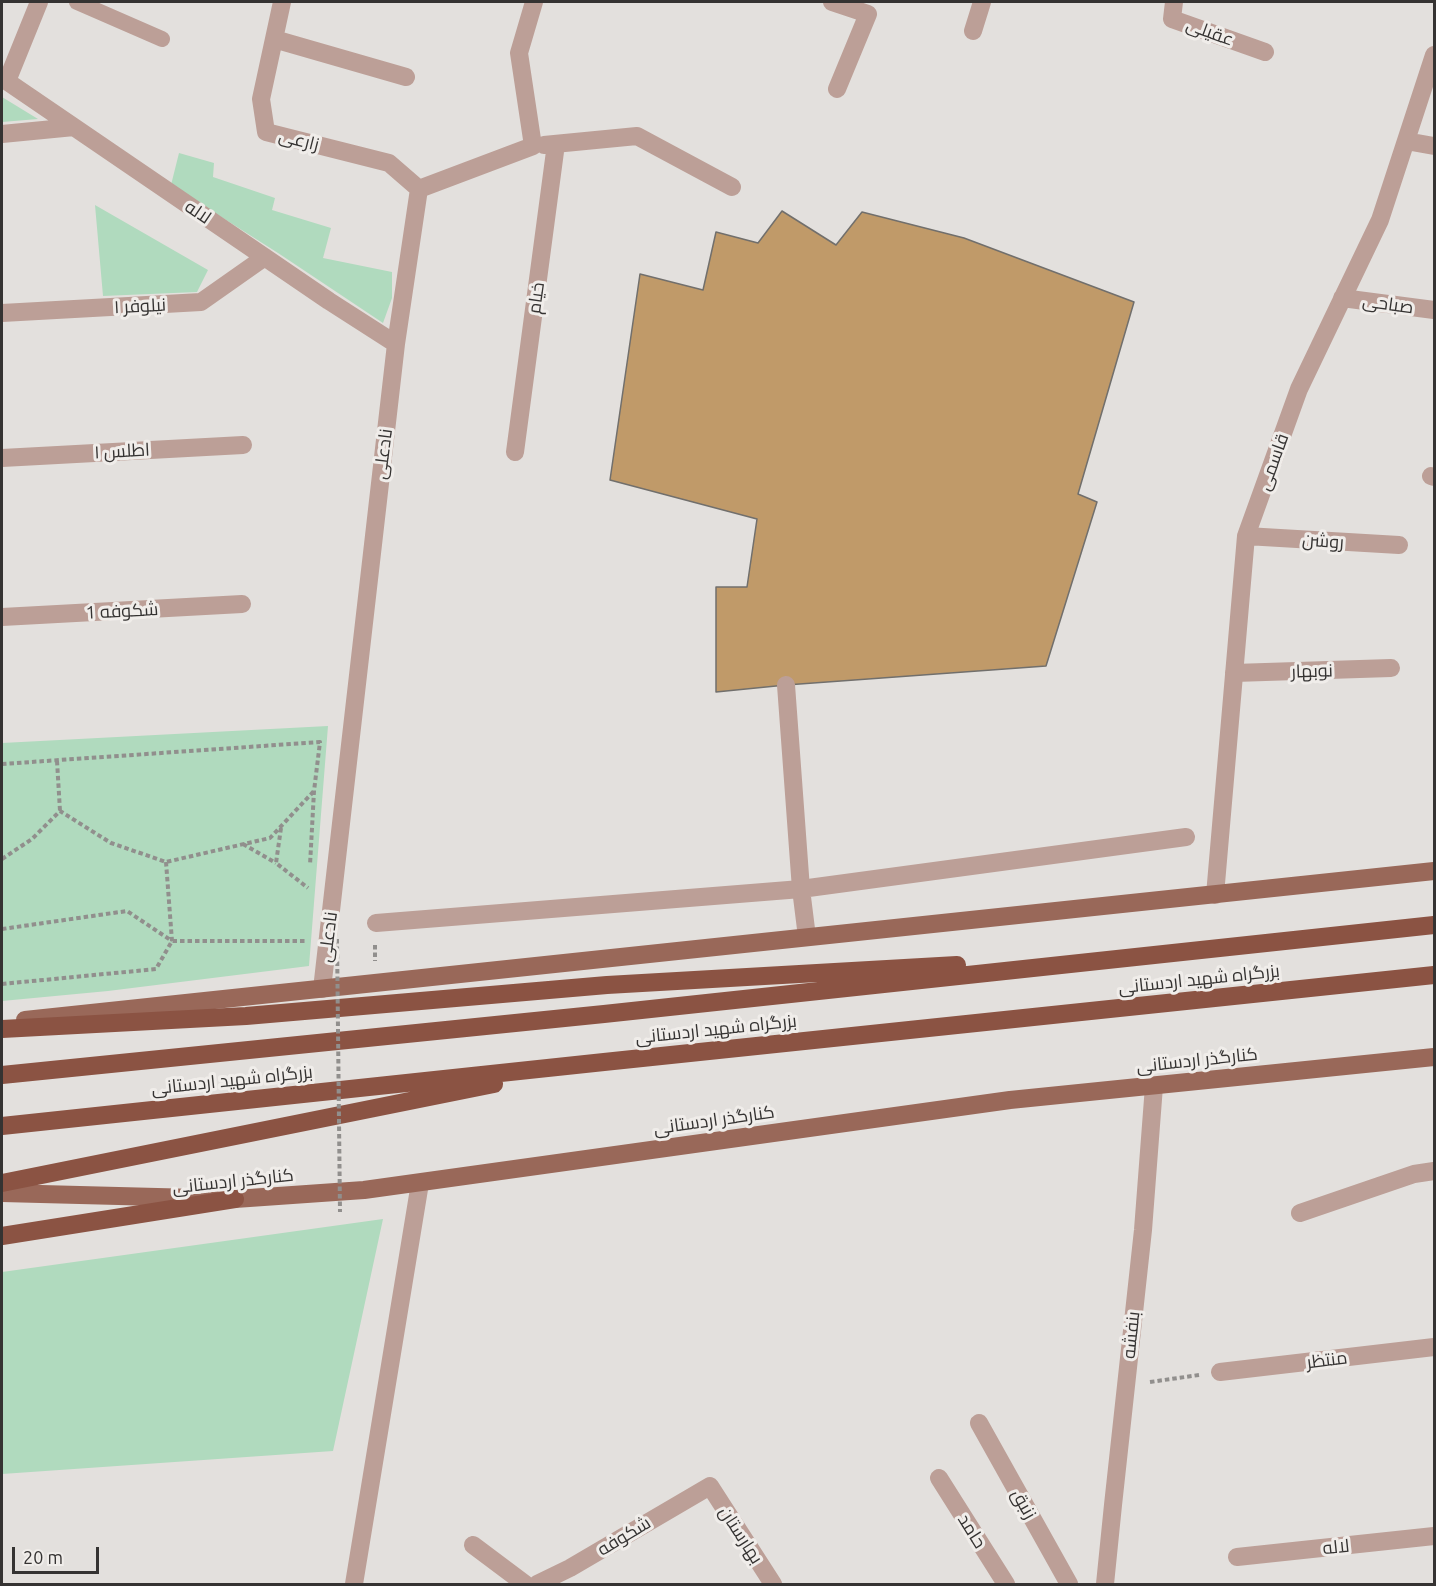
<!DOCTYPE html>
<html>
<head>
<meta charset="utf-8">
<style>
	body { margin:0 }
	#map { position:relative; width:1436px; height:1586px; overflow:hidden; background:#e3e0dd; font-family:Ubuntu,sans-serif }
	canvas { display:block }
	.frame { position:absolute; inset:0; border:3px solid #353332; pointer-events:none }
	.scale { position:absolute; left:12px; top:1547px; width:87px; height:27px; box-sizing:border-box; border:3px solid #353332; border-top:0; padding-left:8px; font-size:18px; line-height:21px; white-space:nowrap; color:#353332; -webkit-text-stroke:4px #f0edea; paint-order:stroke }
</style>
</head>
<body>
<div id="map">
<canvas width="1436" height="1586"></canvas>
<div class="frame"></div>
<div class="scale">20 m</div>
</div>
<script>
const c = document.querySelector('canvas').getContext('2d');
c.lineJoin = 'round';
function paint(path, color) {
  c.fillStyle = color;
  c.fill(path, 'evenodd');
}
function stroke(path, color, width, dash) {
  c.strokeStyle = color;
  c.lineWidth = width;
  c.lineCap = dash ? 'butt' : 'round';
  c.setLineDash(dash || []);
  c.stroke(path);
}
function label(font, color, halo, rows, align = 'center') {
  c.font = font + ' Ubuntu,Cairo,sans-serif';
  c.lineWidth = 6;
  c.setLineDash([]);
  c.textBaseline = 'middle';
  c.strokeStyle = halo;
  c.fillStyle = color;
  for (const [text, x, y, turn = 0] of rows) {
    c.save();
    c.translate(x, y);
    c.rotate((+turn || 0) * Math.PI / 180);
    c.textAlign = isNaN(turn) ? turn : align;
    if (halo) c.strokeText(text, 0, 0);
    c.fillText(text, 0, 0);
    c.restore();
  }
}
const green = new Path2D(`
	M2 97 38 119 2 122Z
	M179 153 214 163 213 177 275 198 272 210 331 228 323 258 392 272V298L383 323 278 253 171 185Z
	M95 205 208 270 197 292 103 296Z
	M328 726 309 966 108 991 2 1001V743Z
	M383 1219 333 1451 2 1474V1272Z`);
const building = new Path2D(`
	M782 211 836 245 862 212 964 238 1134 302 1078 494 1097 502 1046 666 786 685 716 692V587H747L757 519 610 480 640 274 703 290 716 232 758 243Z`);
const path = new Path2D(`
	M57 761 60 811
	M2 764 320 742 314 791 310 865
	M281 828 276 863 308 888
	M243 844 276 863
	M2 859 32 839 60 811 111 843 166 862 270 838 314 791
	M166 862 172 941
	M2 929 127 911 172 941
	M375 945V961
	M2 984 156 969 172 941H305
	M1150 1382 1199 1375`);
const lane = new Path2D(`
	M77 2 162 39`);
const street = new Path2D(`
	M282 2 261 99 266 132 389 163 419 189
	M832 2 868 14 837 89
	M1174 2 1172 19 1265 52
	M973 31 982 2
	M274 39 406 77
	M2 78 329 301 396 344
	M7 81 39 2
	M2 134 74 127
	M1406 141 1434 146
	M544 145 637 136 732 187
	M1342 298 1434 310
	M2 313 201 302 265 257
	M515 452 556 144
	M2 458 243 445
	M1431 476 1434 477
	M1246 536 1399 545
	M2 617 242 604
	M1234 673 1391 668
	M786 685 801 889 807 937
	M1215 895 1246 536 1299 389 1380 220 1434 55
	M376 923 801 889 1186 837
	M322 989 396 344 419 189 533 146 519 53 534 2
	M1300 1213 1414 1174 1434 1171
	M1220 1372 1434 1347
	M979 1423 1069 1584
	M939 1478 1006 1584
	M473 1545 525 1584
	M1237 1557 1434 1536
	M354 1584 420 1183
	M537 1584 570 1568 710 1486 773 1584
	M1105 1584 1113 1505 1143 1230 1154 1086`);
const primary = new Path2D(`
	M25 1020 1434 871
	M2 1193 235 1199 364 1190 1010 1100 1434 1057`);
const highway = new Path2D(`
	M2 1029 246 1016 607 985 957 965
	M2 1075 604 1014 1434 925
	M2 1126 604 1062 1434 975
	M2 1183 494 1084
	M2 1236 235 1199`);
const pathBridge = new Path2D(`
	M337 939 340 1212`);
const streetNames = [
	["عقیلی",1210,32,20],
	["زارعی",299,140,14],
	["لاله",198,212,34],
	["خیام",536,298,-82],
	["صباحی",1388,304,8],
	["نیلوفر ۱",140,306,-3],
	["اطلس ۱",122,451,-3],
	["نادعلی",383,454,-83],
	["قاسمی",1273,462,-70],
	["روشن",1323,541,4],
	["شکوفه 1",122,611,-3],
	["نوبهار",1312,671,-2],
	["نادعلی",328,937,-83],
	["بزرگراه شهید اردستانی",1199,979,-6],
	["بزرگراه شهید اردستانی",716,1029,-6],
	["کنارگذر اردستانی",1197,1060,-6],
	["بزرگراه شهید اردستانی",232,1080,-6],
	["کنارگذر اردستانی",714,1120,-8],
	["کنارگذر اردستانی",233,1181,-6],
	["بنفشه",1131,1335,-84],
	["منتظر",1327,1360,-7],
	["زنبق",1024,1504,61],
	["حامد",972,1531,58],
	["بهارستان",741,1535,57],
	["شکوفه",624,1536,-31],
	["لاله",1336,1547,-6]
];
paint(green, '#b0dabe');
paint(building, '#c09a69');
stroke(building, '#716f6c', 1.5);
stroke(path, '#918f8d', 4, [4.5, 3]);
stroke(lane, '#bc9f97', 16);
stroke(street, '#bc9f97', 18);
stroke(primary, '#996859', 18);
stroke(highway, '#8b5343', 18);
stroke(pathBridge, '#918f8d', 4, [4.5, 3]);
label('18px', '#353332', '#f0edea', streetNames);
</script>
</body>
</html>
